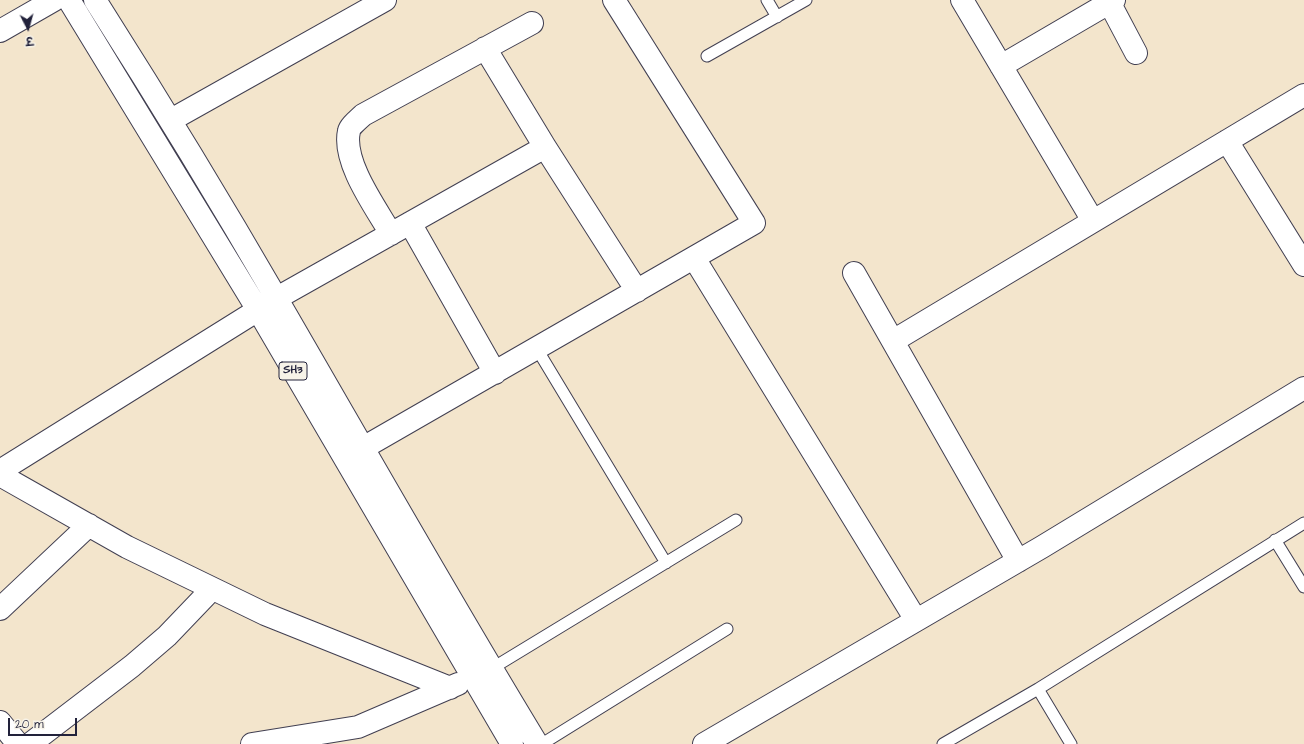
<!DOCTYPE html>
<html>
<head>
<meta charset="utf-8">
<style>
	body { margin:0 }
	#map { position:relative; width:1304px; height:744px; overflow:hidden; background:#f3e5cc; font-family:"Architects Daughter","Playpen Sans Deva",sans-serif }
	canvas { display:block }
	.north { position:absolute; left:8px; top:8px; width:40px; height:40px; -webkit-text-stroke:3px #f7f3e8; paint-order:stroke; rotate:174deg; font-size:11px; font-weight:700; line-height:16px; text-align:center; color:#22223b }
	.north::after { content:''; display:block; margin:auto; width:14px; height:18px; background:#22223b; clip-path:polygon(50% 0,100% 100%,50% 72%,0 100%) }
	.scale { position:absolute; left:8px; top:718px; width:69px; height:18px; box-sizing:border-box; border:2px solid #22223b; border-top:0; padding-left:5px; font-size:12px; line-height:14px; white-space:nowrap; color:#22223b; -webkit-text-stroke:3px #f7f3e8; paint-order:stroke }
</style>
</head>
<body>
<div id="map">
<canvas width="1304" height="744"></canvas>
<div class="north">उ</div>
<div class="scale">20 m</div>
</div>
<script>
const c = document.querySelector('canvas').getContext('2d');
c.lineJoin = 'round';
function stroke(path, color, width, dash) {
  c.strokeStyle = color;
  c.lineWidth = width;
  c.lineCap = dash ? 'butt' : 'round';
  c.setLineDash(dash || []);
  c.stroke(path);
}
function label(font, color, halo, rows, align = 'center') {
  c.font = font + ' "Architects Daughter",sans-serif';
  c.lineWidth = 3.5;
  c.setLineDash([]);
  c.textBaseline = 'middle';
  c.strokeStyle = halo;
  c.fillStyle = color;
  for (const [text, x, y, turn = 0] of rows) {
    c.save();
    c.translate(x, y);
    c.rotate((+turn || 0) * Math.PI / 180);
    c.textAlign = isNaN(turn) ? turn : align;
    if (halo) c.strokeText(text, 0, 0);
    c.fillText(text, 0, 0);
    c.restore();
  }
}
const service = new Path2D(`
	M767 0 777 17
	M707 56 806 0
	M537 349 666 563
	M1275 540 1304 587
	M491 669 736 520
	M1038 689 1071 744
	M542 744 727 629
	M943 744 1038 689 1304 523`);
const minor = new Path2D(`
	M962 0 1093 221
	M1108 0 1136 53
	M0 31 54 0
	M485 48 545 147
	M1001 66 1114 0
	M171 120 385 0
	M1227 141 1304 265
	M410 223 495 373
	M391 234C376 208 342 162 349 131 350 126 359 119 363 115L532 23
	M694 258 916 620
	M854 273 1018 561
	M277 298 545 147 637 291
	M893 341 1304 95
	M363 448 754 223 614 0
	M0 471 258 310
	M0 475 127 547 265 614 450 688
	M0 609 89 525
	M0 722 18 744
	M30 744 132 666 167 636 212 589
	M252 744 358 727 458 684
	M704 744 1042 547 1304 388`);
const primary = new Path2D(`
	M69 0 258 310 512 744
	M95 0C158 99 219 199 278 301 364 449 448 598 537 744`);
const shields = [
	[293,371,28]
];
const shieldNames = [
	["SH3",293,371]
];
stroke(service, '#413f51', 13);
stroke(minor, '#413f51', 24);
stroke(primary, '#413f51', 24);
stroke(service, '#fff', 11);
stroke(minor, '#fff', 22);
stroke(primary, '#fff', 22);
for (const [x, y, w] of shields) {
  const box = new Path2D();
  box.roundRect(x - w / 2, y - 9, w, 18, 3);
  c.fillStyle = '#f7f3e8';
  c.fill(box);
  stroke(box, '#22223b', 1);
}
label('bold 11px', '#22223b', null, shieldNames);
</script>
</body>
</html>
